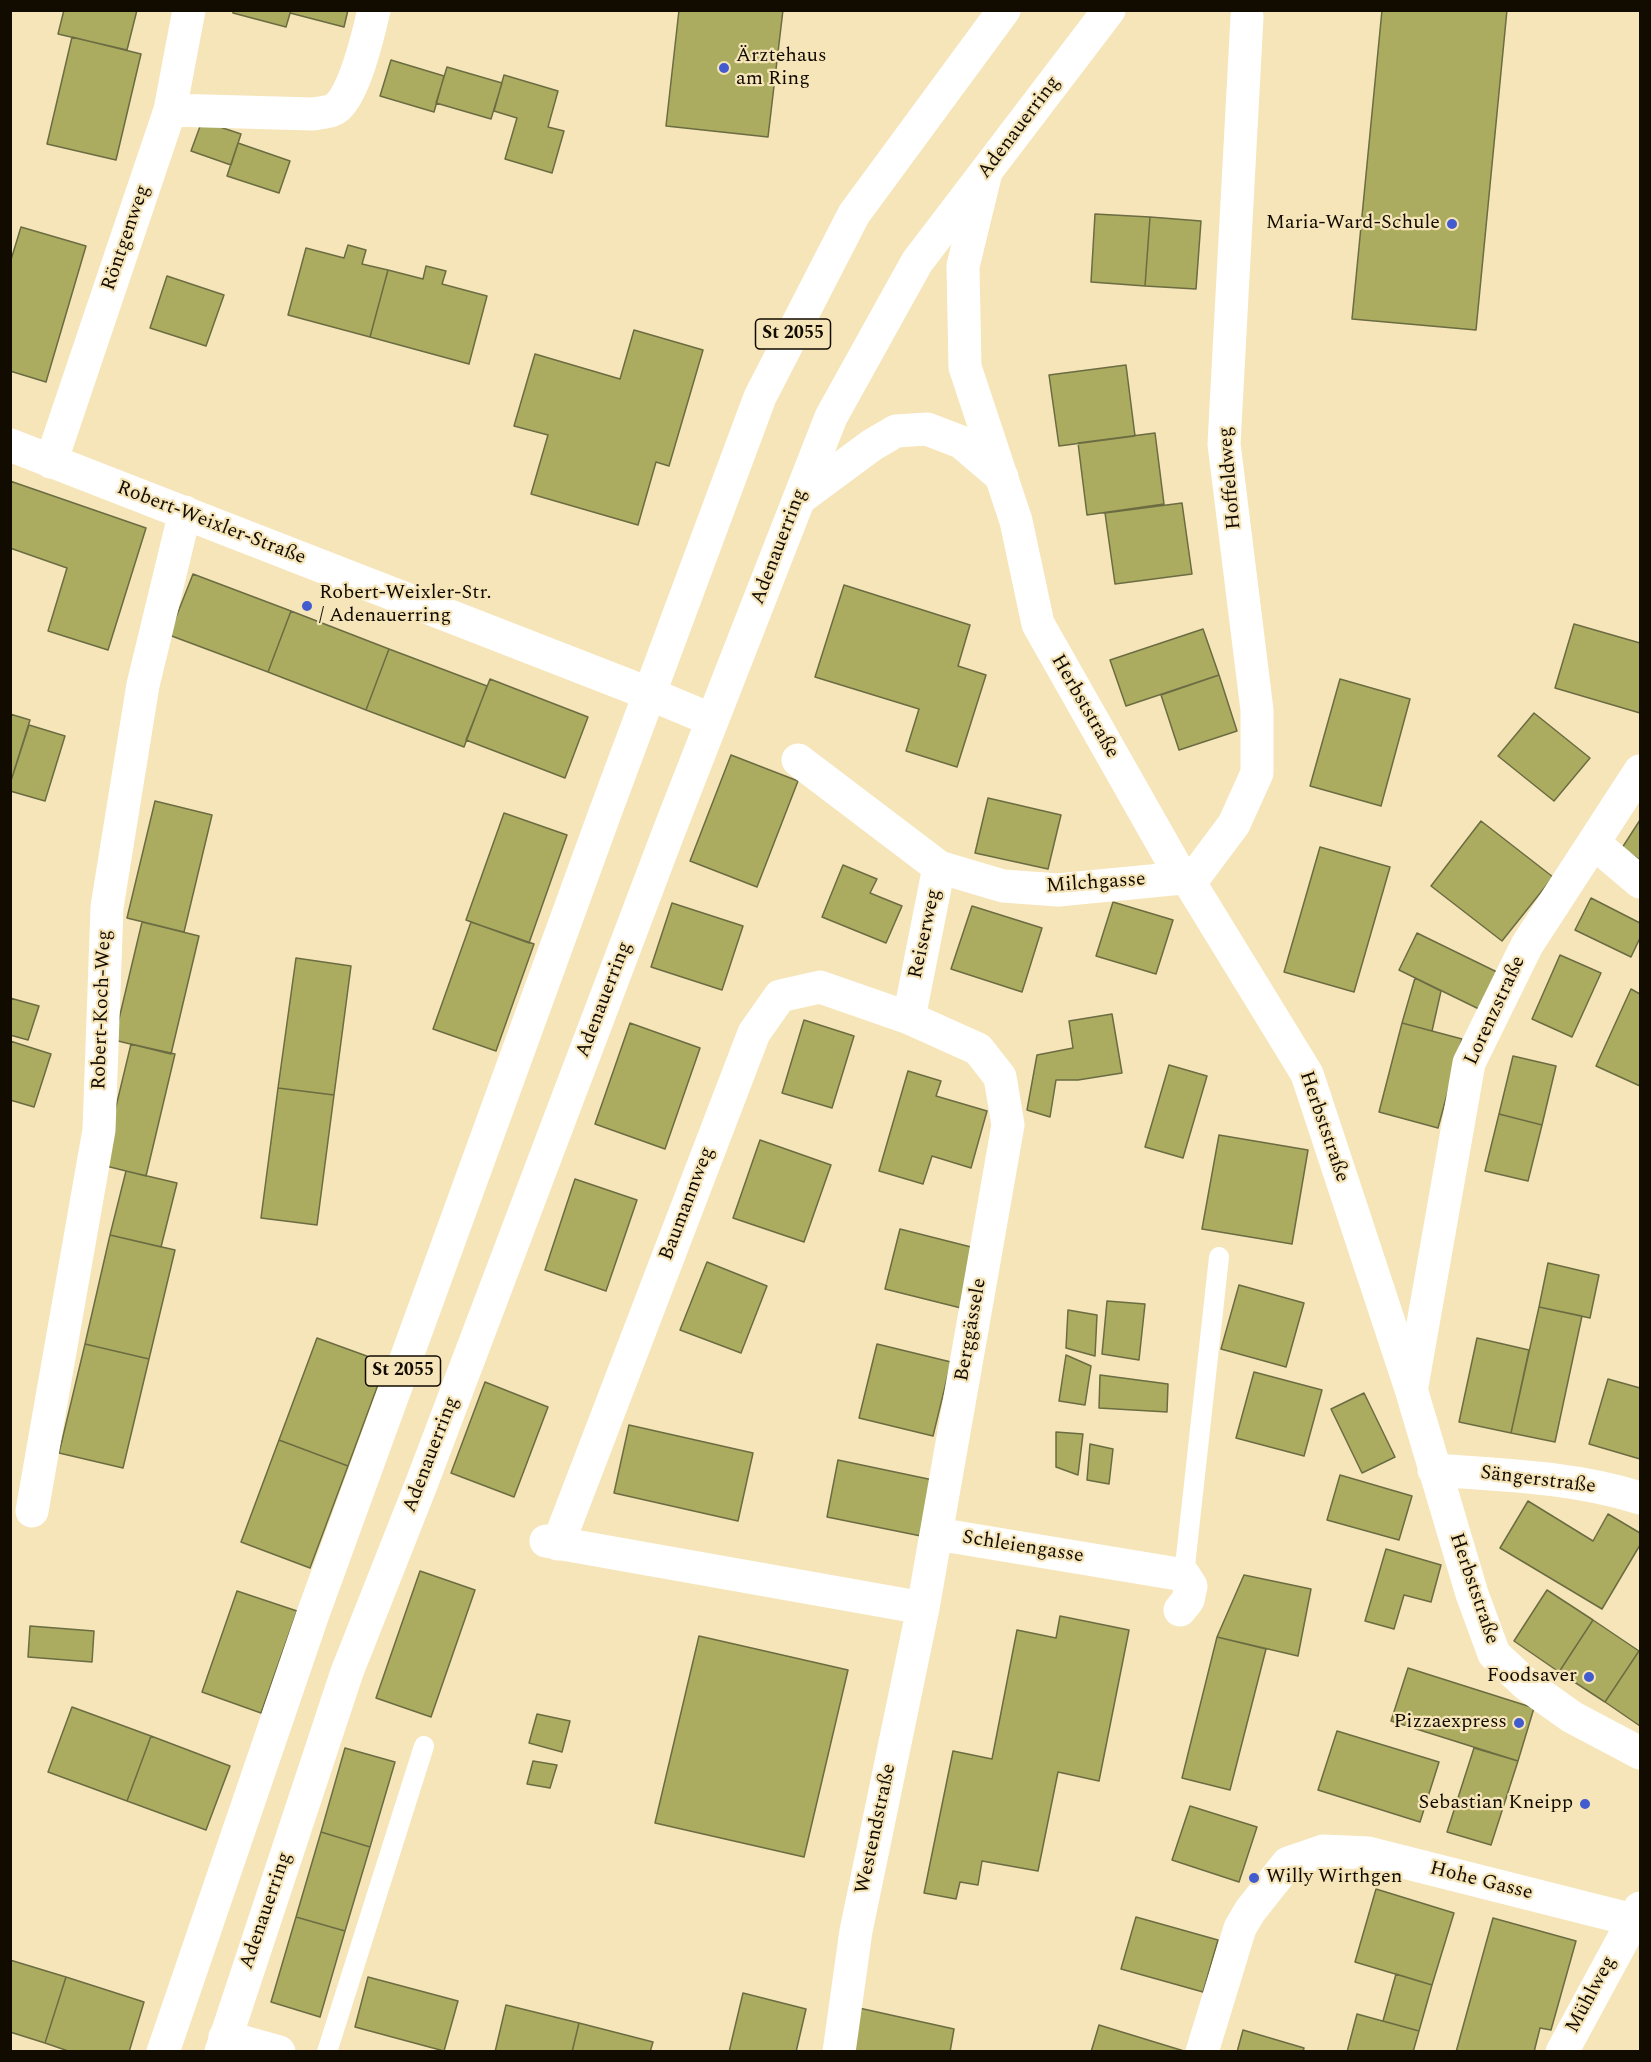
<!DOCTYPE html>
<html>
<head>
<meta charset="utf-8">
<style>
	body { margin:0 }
	#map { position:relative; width:1651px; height:2062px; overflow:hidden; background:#f6e5b9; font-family:Spectral,serif }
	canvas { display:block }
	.frame { position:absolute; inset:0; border:12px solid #110b00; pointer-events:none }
</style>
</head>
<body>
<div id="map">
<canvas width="1651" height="2062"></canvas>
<div class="frame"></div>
</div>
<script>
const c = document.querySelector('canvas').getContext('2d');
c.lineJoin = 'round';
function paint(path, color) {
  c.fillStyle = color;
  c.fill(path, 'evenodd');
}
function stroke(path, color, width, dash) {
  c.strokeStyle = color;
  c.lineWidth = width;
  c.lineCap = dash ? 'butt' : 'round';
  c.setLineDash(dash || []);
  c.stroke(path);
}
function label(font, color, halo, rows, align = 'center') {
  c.font = font + ' Spectral,serif';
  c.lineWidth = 4.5;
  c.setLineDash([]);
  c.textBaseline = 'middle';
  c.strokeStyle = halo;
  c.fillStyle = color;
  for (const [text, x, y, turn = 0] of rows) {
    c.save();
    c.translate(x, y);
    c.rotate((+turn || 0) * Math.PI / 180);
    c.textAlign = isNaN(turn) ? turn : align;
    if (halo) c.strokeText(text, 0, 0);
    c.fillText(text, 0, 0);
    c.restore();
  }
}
const building = new Path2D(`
	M64 10H137L127 50 58 34Z
	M233 10H291L286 27 233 13Z
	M291 10H348L344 27 290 13Z
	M679 10H783L768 137 666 126Z
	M1382 10H1507L1476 330 1352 319Z
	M72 37 141 54 116 160 47 144Z
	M391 60 444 76 434 112 380 96Z
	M447 67 502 83 491 119 436 103Z
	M504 75 558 91 548 127 564 131 552 173 505 159 517 118 494 111Z
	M202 121 241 134 231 165 191 151Z
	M238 143 290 161 279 193 227 176Z
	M1095 214 1150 217 1145 286 1091 282Z
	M1150 217 1201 221 1196 289 1145 286Z
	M21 227 86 246 46 382 10 371V263Z
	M348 245 366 250 362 264 388 270 370 337 288 315 306 248 344 258Z
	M426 266 446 271 442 284 487 296 469 364 370 337 388 270 423 279Z
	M167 276 224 295 206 346 150 328Z
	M634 330 703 350 669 466 656 462 638 525 531 494 548 435 514 426 535 354 620 379Z
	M1126 365 1135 436 1059 446 1049 375Z
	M1155 433 1164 504 1087 515 1078 443Z
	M10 481 146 528 108 650 48 631 67 568 10 548Z
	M1182 503 1192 574 1115 584 1105 513Z
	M193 574 291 611 268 672 169 635Z
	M844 585 970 625 958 666 986 675 957 767 906 751 919 709 815 677Z
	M291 611 389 649 366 710 268 672Z
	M1574 624 1640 643V713L1555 688Z
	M1203 629 1219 675 1126 706 1110 660Z
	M389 649 487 686 464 747 366 710Z
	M1219 675 1237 731 1179 750 1161 695Z
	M490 679 588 717 565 778 466 740Z
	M1340 679 1410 699 1381 806 1310 786Z
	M1534 713 1590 758 1554 801 1498 756Z
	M10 714 30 720 10 784Z
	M29 725 65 736 45 801 10 791V784Z
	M731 755 798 781 757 887 690 861Z
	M988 798 1061 815 1048 869 975 853Z
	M155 801 212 815 184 932 127 918Z
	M504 813 567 835 529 943 466 920Z
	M1640 820V860L1622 848Z
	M1481 821 1553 877 1502 941 1431 886Z
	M1320 847 1390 867 1354 992 1284 972Z
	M843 865 877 879 870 893 902 906 886 943 822 917Z
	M1591 898 1640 923V938L1631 957 1575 930Z
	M1113 902 1173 920 1156 974 1096 956Z
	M672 903 743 926 722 990 651 967Z
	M972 906 1042 928 1022 992 951 969Z
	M142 922 199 936 171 1054 114 1040Z
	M471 922 534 944 496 1051 433 1029Z
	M1417 933 1501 974 1483 1011 1399 970Z
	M1560 955 1601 973 1572 1037 1532 1019Z
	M296 958 351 966 334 1095 278 1088Z
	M1415 978 1441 991 1432 1031 1402 1023Z
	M1631 989 1640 994V1086L1596 1066Z
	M10 998 39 1006 28 1040 10 1035Z
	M1112 1014 1122 1073 1078 1080H1056L1050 1117 1027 1110 1037 1055 1073 1048 1069 1021Z
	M804 1020 854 1036 832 1108 782 1093Z
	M630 1023 700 1048 665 1149 595 1124Z
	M1402 1023 1462 1039 1438 1128 1379 1112Z
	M10 1041 51 1054 34 1107 10 1100Z
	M131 1044 175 1054 146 1176 102 1165Z
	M1513 1056 1556 1066 1542 1125 1499 1114Z
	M1169 1065 1207 1076 1183 1158 1145 1147Z
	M908 1071 941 1081 936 1096 987 1111 971 1168 932 1156 923 1184 879 1171Z
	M278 1088 334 1095 317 1225 261 1218Z
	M1499 1114 1542 1125 1528 1181 1485 1171Z
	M1219 1135 1308 1150 1292 1244 1202 1229Z
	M760 1140 831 1165 804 1242 733 1218Z
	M126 1171 177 1183 161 1247 110 1235Z
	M575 1179 637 1200 606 1291 545 1270Z
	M900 1229 975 1248 961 1308 885 1289Z
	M110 1235 175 1250 149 1359 85 1344Z
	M707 1262 767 1286 741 1353 680 1330Z
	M1548 1263 1599 1275 1590 1318 1539 1307Z
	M1239 1285 1304 1303 1286 1367 1221 1349Z
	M1107 1301 1145 1304 1139 1360 1102 1354Z
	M1539 1307 1582 1316 1555 1442 1511 1433Z
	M1068 1310 1097 1315 1095 1356 1066 1348Z
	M317 1338 386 1363 348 1466 279 1440Z
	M1477 1338 1529 1350 1511 1433 1459 1422Z
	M85 1344 149 1359 123 1468 59 1453Z
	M877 1344 951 1362 933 1436 859 1418Z
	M1066 1355 1091 1366 1085 1405 1059 1401Z
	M1254 1372 1322 1390 1304 1456 1236 1438Z
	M1100 1375 1168 1384 1167 1412 1099 1408Z
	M1608 1379 1640 1388V1459L1589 1444Z
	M485 1382 548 1407 514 1497 451 1473Z
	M1364 1393 1395 1457 1362 1473 1331 1409Z
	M629 1425 753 1453 738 1521 614 1493Z
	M1056 1432 1083 1434 1078 1475 1056 1467Z
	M279 1440 348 1466 310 1568 241 1542Z
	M1090 1444 1113 1449 1109 1484 1087 1480Z
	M838 1460 933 1480 921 1536 827 1517Z
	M1340 1475 1412 1496 1399 1540 1327 1520Z
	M1528 1501 1593 1541 1608 1514 1640 1533V1545L1602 1609 1500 1548Z
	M1386 1549 1441 1565 1431 1602 1404 1595 1394 1629 1365 1621Z
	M420 1571 475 1590 431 1717 376 1698Z
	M1244 1575 1311 1589 1298 1656 1217 1637Z
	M1547 1590 1593 1620 1559 1672 1514 1641Z
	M237 1591 297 1611 261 1713 202 1692Z
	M1060 1616 1129 1630 1099 1781 1058 1772 1038 1871 982 1861 978 1885 960 1882 956 1899 924 1893 953 1751 992 1759 1017 1630 1056 1638Z
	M1593 1620 1639 1651 1605 1702 1559 1672Z
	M30 1626 94 1631 92 1662 28 1657Z
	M699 1636 848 1670 804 1857 655 1823Z
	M1217 1637 1266 1649 1230 1790 1182 1778Z
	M1639 1651 1640 1652V1726L1605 1702Z
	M1408 1668 1534 1708 1518 1761 1391 1721Z
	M72 1707 151 1736 127 1801 48 1772Z
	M537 1714 570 1721 562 1752 529 1743Z
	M1337 1731 1439 1762 1420 1822 1318 1790Z
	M151 1736 230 1766 206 1830 127 1801Z
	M345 1748 395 1762 370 1847 321 1832Z
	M1474 1748 1518 1761 1491 1845 1447 1832Z
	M533 1761 557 1765 550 1788 527 1784Z
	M1190 1806 1257 1827 1239 1882 1172 1860Z
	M321 1832 370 1847 345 1931 296 1917Z
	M1376 1889 1454 1913 1432 1985 1355 1962Z
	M296 1917 345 1931 320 2017 271 2002Z
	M1136 1917 1218 1940 1203 1992 1121 1969Z
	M1493 1918 1576 1941 1551 2030 1540 2028 1534 2052H1456Z
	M10 1960 66 1977 45 2043 10 2032Z
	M1396 1974 1432 1985 1419 2031 1383 2021Z
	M66 1977 144 2002 129 2052H71L45 2043Z
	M368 1977 458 2001 444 2051 355 2027Z
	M743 1993 806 2009 796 2052H729Z
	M506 2005 579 2023 572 2052H495Z
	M859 2008 954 2029 950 2052H850Z
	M1357 2014 1419 2031 1413 2052H1347Z
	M579 2023 653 2042 650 2052H572Z
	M1099 2025 1184 2051V2052H1091Z
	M1243 2030 1304 2048 1303 2052H1237Z`);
const service = new Path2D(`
	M1184 1575 1219 1257
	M327 2052 424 1746`);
const minor = new Path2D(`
	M170 110 313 114C320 113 331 112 336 108 354 96 369 32 374 10
	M986 172 963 266 965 367 1016 521 1038 624 1182 878 1190 883 1307 1074 1411 1389 1472 1594 1494 1654 1527 1685 1572 1717 1640 1753
	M10 445 650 694 712 720
	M51 462 170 110 189 10
	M799 499 872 445 896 431 927 429 961 442 1002 477
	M798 760 939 867 1003 886 1058 890 1182 878
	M1594 843 1640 882
	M1190 883 1234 824 1257 773V710L1224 444 1247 17
	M909 1018 939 867
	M1412 1386 1469 1063 1527 945 1640 771
	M1434 1470C1503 1475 1574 1477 1640 1498
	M32 1511 99 1130 107 907 143 685 185 512
	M937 1534 1184 1575 1191 1586 1188 1600 1180 1610
	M546 1541 923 1608
	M558 1544 754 1033 780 996 820 987 909 1018 978 1049 1000 1077 1008 1125 923 1608 856 1931 839 2052
	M225 2037 279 2052
	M1202 2052 1240 1928 1250 1911 1288 1863 1323 1851 1368 1853 1633 1920
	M1562 2052 1640 1908`);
const primary = new Path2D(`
	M163 2052 313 1614 605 813 760 397 854 214 1004 10
	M221 2052 347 1672 421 1485 669 831 831 417 917 262 1109 10`);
const markers = [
	[724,68,6,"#425bce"],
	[1452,224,6,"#425bce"],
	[307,606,6,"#425bce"],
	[1589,1677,6,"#425bce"],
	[1519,1723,6,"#425bce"],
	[1585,1804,6,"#425bce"],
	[1254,1878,6,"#425bce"]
];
const shields = [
	[793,334,75],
	[403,1371,75]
];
const shieldNames = [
	["St 2055",793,334],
	["St 2055",403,1371]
];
const poiNames = [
	["Ärztehaus",736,57,"left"],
	["am Ring",736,80,"left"],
	["Maria-Ward-Schule",1440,224],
	["Robert-Weixler-Str.",319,594,"left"],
	["/ Adenauerring",319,617,"left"],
	["Foodsaver",1577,1677],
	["Pizzaexpress",1507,1723],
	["Sebastian Kneipp",1573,1804],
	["Willy Wirthgen",1266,1878,"left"]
];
const streetNames = [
	["Adenauerring",1020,128,-53],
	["Röntgenweg",127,238,-71],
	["Hoffeldweg",1231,478,-95],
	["Robert-Weixler-Straße",211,524,21],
	["Adenauerring",780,547,-69],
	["Herbststraße",1084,707,60],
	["Milchgasse",1096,884,-4],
	["Reiserweg",926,934,-78],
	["Adenauerring",605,1000,-69],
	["Robert-Koch-Weg",103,1010,-88],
	["Lorenzstraße",1496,1011,-65],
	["Herbststraße",1323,1127,71],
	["Baumannweg",688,1204,-69],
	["Berggässele",972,1330,-80],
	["Adenauerring",432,1455,-69],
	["Sängerstraße",1538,1481,7],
	["Schleiengasse",1023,1548,9],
	["Herbststraße",1473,1589,71],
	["Westendstraße",877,1829,-78],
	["Hohe Gasse",1481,1882,14],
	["Adenauerring",267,1911,-71],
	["Mühlweg",1592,1995,-62]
];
paint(building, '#abac60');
stroke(building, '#6b6c42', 1.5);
stroke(service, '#fff', 20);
stroke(minor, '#fff', 33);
stroke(primary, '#fff', 33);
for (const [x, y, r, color] of markers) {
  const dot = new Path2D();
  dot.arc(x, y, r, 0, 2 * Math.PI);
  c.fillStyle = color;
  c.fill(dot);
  stroke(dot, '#f6e5b9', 2);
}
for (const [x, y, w] of shields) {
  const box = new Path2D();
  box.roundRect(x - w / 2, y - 15, w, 30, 4.5);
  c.fillStyle = '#f6e5b9';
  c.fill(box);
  stroke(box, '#110b00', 1.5);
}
label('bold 18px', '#110b00', null, shieldNames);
label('20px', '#110b00', '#f6e5b9', poiNames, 'right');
label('20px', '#110b00', '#f6e5b9', streetNames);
</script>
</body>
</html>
